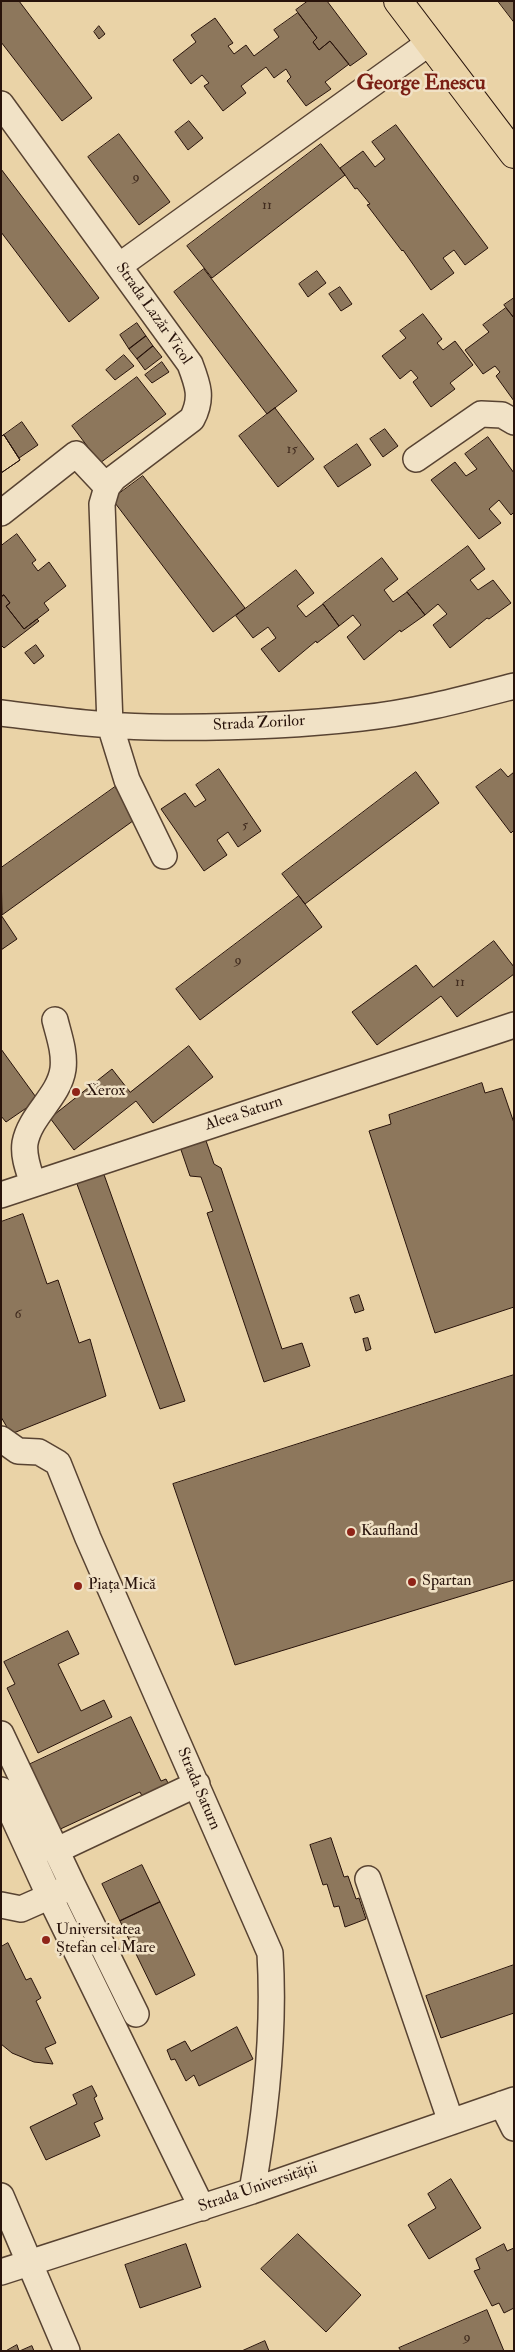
<!DOCTYPE html>
<html>
<head>
<meta charset="utf-8">
<style>
	body { margin:0 }
	#map { position:relative; width:515px; height:2352px; overflow:hidden; background:#ead3a7; font-family:"IM FELL Double Pica",serif }
	canvas { display:block }
	.frame { position:absolute; inset:0; border:2px solid #28130b; pointer-events:none }
</style>
</head>
<body>
<div id="map">
<canvas width="515" height="2352"></canvas>
<div class="frame"></div>
</div>
<script>
const c = document.querySelector('canvas').getContext('2d');
c.lineJoin = 'round';
function paint(path, color) {
  c.fillStyle = color;
  c.fill(path, 'evenodd');
}
function stroke(path, color, width, dash) {
  c.strokeStyle = color;
  c.lineWidth = width;
  c.lineCap = dash ? 'butt' : 'round';
  c.setLineDash(dash || []);
  c.stroke(path);
}
function label(font, color, halo, rows, align = 'center') {
  c.font = font + ' "IM FELL Double Pica",serif';
  c.lineWidth = 5;
  c.setLineDash([]);
  c.textBaseline = 'middle';
  c.strokeStyle = halo;
  c.fillStyle = color;
  for (const [text, x, y, turn = 0] of rows) {
    c.save();
    c.translate(x, y);
    c.rotate((+turn || 0) * Math.PI / 180);
    c.textAlign = isNaN(turn) ? turn : align;
    if (halo) c.strokeText(text, 0, 0);
    c.fillText(text, 0, 0);
    c.restore();
  }
}
const building = new Path2D(`
	M1 1H19L92 98 62 121 1 42Z
	M308 1H327L367 54 350 66 330 41 319 50 313 42 317 38 296 10Z
	M498 1H514V22Z
	M298 13 317 38 313 42 319 50 330 41 349 64 325 82 331 89 306 106 287 81 291 77 286 69 274 78 266 67 241 86 246 93 223 111 204 86 209 83 202 75 191 84 173 60 196 42 191 35 215 18 233 43 228 46 234 54 246 45 254 56 279 37 274 30Z
	M99 26 105 34 99 39 94 32Z
	M189 121 203 138 188 150 175 132Z
	M396 125 488 248 465 265 454 250 443 258 454 273 431 290 403 250 402 251 367 205 370 204 357 188 355 189 340 168 363 151 375 167 385 159 372 142Z
	M119 134 170 202 139 225 88 157Z
	M321 144 345 175 212 278 187 246Z
	M1 169 99 298 69 322 1 232Z
	M204 269 297 391 267 414 174 292Z
	M317 271 326 283 308 297 299 284Z
	M340 287 352 304 341 311 329 294Z
	M514 298V318L504 305Z
	M506 308 514 318V401L496 376 500 372 495 366 483 374 465 350 489 332 483 325Z
	M423 314 442 339 437 343 443 350 455 341 473 365 450 383 455 389 431 407 413 382 418 378 411 370 400 379 382 356 406 338 400 331Z
	M137 323 146 336 129 349 120 335Z
	M146 336 153 346 137 359 129 349Z
	M153 346 162 357 145 370 137 359Z
	M124 355 134 366 115 380 106 370Z
	M162 362 169 372 152 383 145 375Z
	M137 377 166 414 100 463 72 426Z
	M275 408 314 459 278 487 239 436Z
	M22 422 38 445 19 458 4 435Z
	M385 429 398 446 383 457 370 439Z
	M4 435 20 460 1 473V437Z
	M4 435 20 460 1 473V437Z
	M488 437 514 473V512L511 515 499 500 489 509 501 523 479 539 431 480 455 462 466 476 477 469 465 454Z
	M357 444 371 465 338 487 324 467Z
	M143 476 245 608 213 632 112 499Z
	M17 534 36 560 32 563 38 571 49 562 66 586 44 603 49 610 24 629 6 606 10 603 4 595 1 597V546Z
	M468 546 485 569 470 580 478 590 493 580 511 603 489 619 487 618 450 648 433 625 447 614 438 604 425 615 407 592Z
	M382 558 398 579 384 590 393 602 407 592 425 615 401 632 400 630 364 660 347 637 361 625 353 615 339 626 323 604Z
	M296 570 314 593 297 606 306 617 323 604 339 626 317 643 316 641 279 672 261 649 276 638 268 627 253 638 236 616Z
	M4 595 10 603 6 606 24 629 37 619 39 621 4 648 1 645V597Z
	M36 645 44 656 34 664 25 653Z
	M219 769 261 831 238 847 228 832 217 840 227 855 204 871 161 809 185 793 195 807 206 800 196 785Z
	M501 769 508 777 514 772V830L511 833 476 787Z
	M416 772 439 803 305 904 282 874Z
	M115 787 137 818 2 915 1 868Z
	M299 896 322 927 200 1020 176 989Z
	M1 915 17 939 1 950Z
	M494 941 514 967V974L457 1017 441 996 377 1045 352 1012 416 965 433 987Z
	M189 1046 213 1077 153 1123 136 1101 74 1150 50 1118 112 1069 130 1092Z
	M1 1049 38 1100 6 1122 1 1116Z
	M482 1083 485 1093 502 1088 514 1123V1307L435 1333 369 1131 391 1124 389 1115Z
	M203 1132 214 1164 221 1168 282 1349 302 1343 310 1366 264 1382 207 1213 213 1211 201 1177 190 1176 178 1141Z
	M102 1169 185 1401 160 1409 74 1176Z
	M23 1214 47 1284 58 1280 79 1343 90 1339 106 1396 11 1434 1 1417V1222Z
	M359 1295 364 1310 355 1313 350 1298Z
	M368 1338 371 1349 366 1351 363 1339Z
	M514 1375V1580L235 1665 173 1484Z
	M68 1631 79 1654 58 1664 81 1711 104 1700 112 1717 38 1753 7 1688 15 1684 4 1662Z
	M131 1717 161 1781 166 1779 173 1793 147 1806 140 1792 54 1832 24 1767Z
	M331 1838 344 1877 348 1876 356 1899 359 1898 366 1919 345 1927 339 1906 334 1907 327 1884 323 1885 310 1845Z
	M142 1865 160 1902 120 1921 102 1884Z
	M160 1902 195 1975 156 1995 120 1921Z
	M8 1943 26 1980 31 1978 41 1998 36 2001 56 2043 45 2048 53 2064 34 2062 12 2053 1 2044V1947Z
	M514 1965V2013L441 2038 426 1996Z
	M237 2027 253 2059 199 2086 194 2075 186 2081 175 2059 171 2060 167 2050 185 2041 191 2051Z
	M92 2086 97 2096 94 2098 103 2119 94 2123 100 2136 46 2160 30 2127 77 2104 73 2095Z
	M451 2179 481 2228 429 2259 408 2225 436 2208 428 2194Z
	M298 2234 361 2295 326 2332 261 2269Z
	M186 2244 201 2287 140 2308 125 2265Z
	M504 2244 507 2251 514 2248V2308L504 2313 499 2303 492 2306 474 2271 480 2269 476 2259Z
	M487 2310 504 2351H401L399 2348Z
	M265 2341 269 2351H242Z
	M17 2345 19 2351H6Z
	M32 2346 34 2351H20Z`);
const minor = new Path2D(`
	M1 104 190 364C198 385 203 398 192 419L114 478 107 487 102 504 110 725 127 780 164 856
	M119 266 429 43
	M416 459 481 414 502 415 514 422
	M1 513 76 454 107 487
	M1 713C50 719 100 726 149 727 219 728 291 726 361 718 412 713 464 699 514 686
	M33 1184C29 1171 23 1157 25 1143 30 1115 59 1097 63 1069 65 1052 59 1036 55 1020
	M1 1195 514 1025
	M1 1439 18 1451 39 1452 58 1463 88 1538 270 1953C275 2033 266 2113 252 2191
	M1 1734 73 1886 21 1909 1 1905
	M1 1790 49 1895 202 2208
	M55 1851 197 1784
	M368 1879 451 2122
	M73 1886 136 2014
	M502 2104 514 2128
	M1 2196 67 2351
	M1 2272 252 2191 514 2100`);
const major = new Path2D(`
	M398 1 514 154`);
const markers = [
	[76,1092,5,"#8f2418"],
	[351,1532,5,"#8f2418"],
	[412,1582,5,"#8f2418"],
	[78,1586,5,"#8f2418"],
	[46,1940,5,"#8f2418"]
];
const numberNames = [
	["9",136,178],
	["11",267,206],
	["15",292,450],
	["5",245,826],
	["9",238,961],
	["11",460,983],
	["6",18,1315],
	["9",467,2338]
];
const streetNames = [
	["Strada Lazăr Vicol",153,314,55],
	["Strada Zorilor",259,724,-3],
	["Aleea Saturn",244,1114,-18],
	["Strada Saturn",198,1789,67],
	["Strada Universității",258,2188,-19]
];
const poiNames = [
	["Xerox",86,1092],
	["Kaufland",361,1532],
	["Spartan",422,1582],
	["Piața Mică",88,1586],
	["Universitatea",56,1931],
	["Ștefan cel Mare",56,1949]
];
const districtNames = [
	["George Enescu",421,84]
];
paint(building, '#8d775c');
stroke(building, '#28130b', 1);
stroke(minor, '#584332', 28);
stroke(major, '#28130b', 30);
stroke(minor, '#f1e2c6', 25);
stroke(major, '#ead3a7', 28);
for (const [x, y, r, color] of markers) {
  const dot = new Path2D();
  dot.arc(x, y, r, 0, 2 * Math.PI);
  c.fillStyle = color;
  c.fill(dot);
  stroke(dot, '#f1e2c6', 2);
}
label('14px', '#412c1f', null, numberNames);
label('16px', '#28130b', '#f1e2c6', streetNames);
label('16px', '#28130b', '#f1e2c6', poiNames, 'left');
label('bold 21px', '#7a1f14', '#f1e2c6', districtNames);
</script>
</body>
</html>
